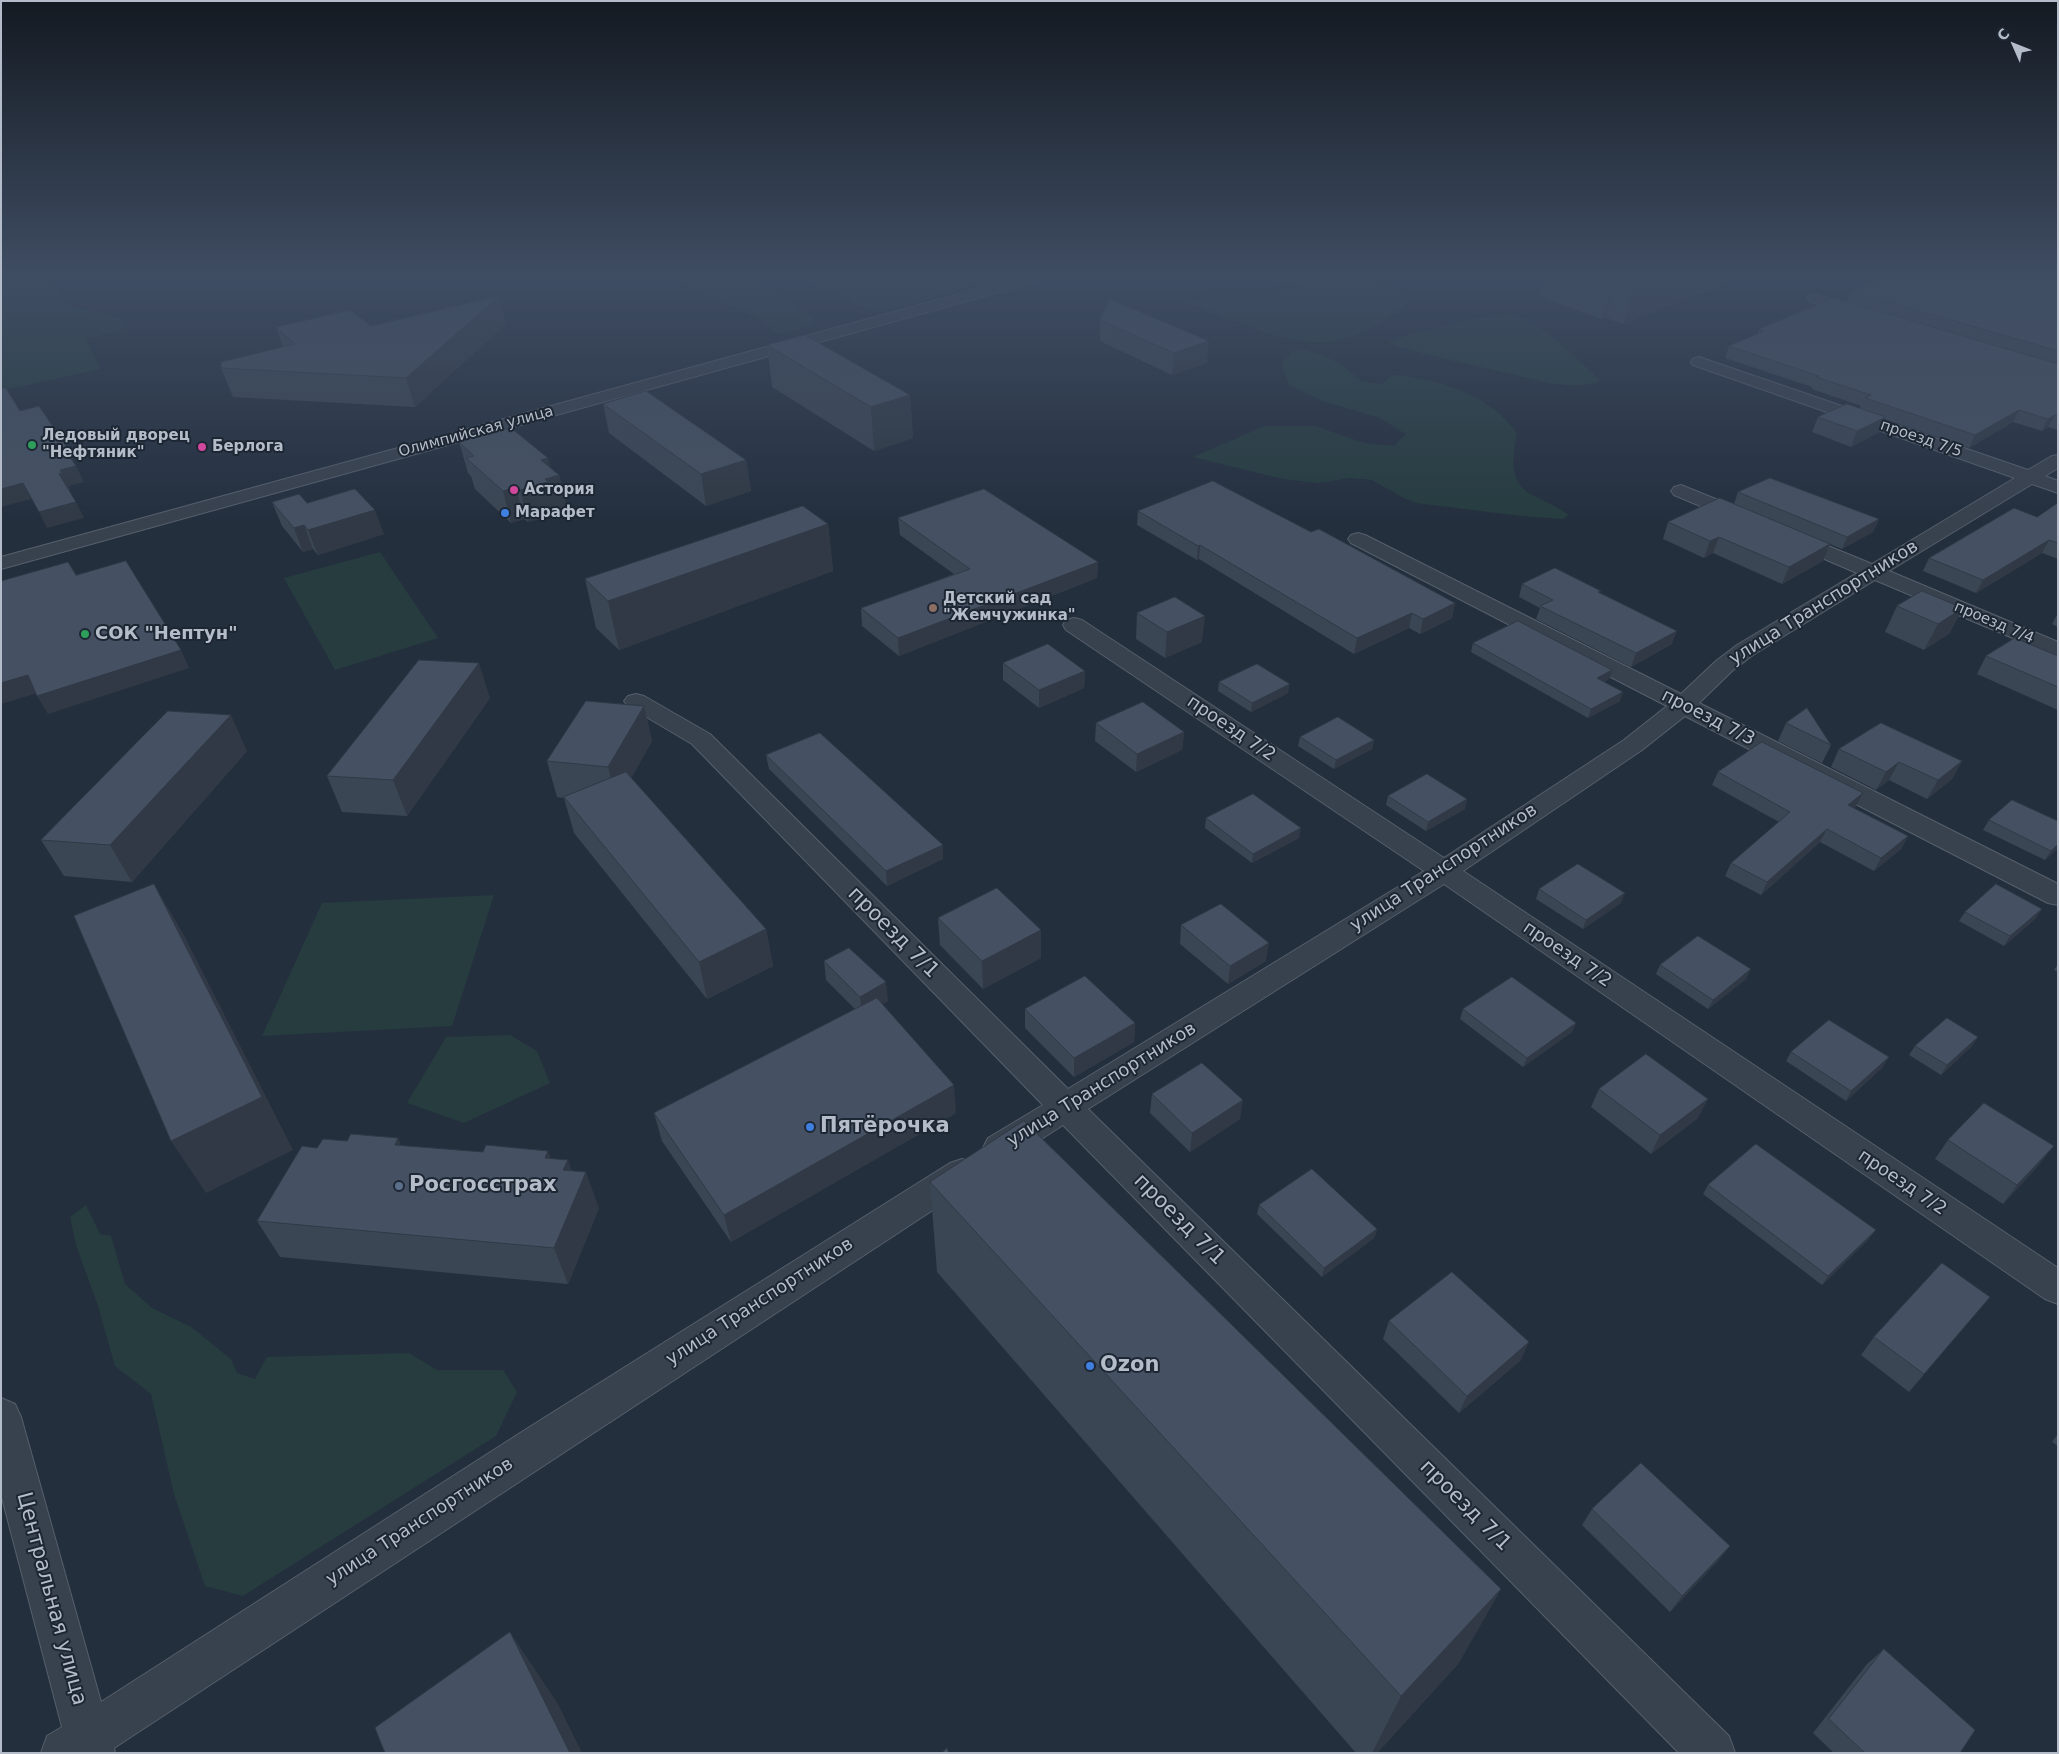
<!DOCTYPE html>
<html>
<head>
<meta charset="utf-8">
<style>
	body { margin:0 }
	#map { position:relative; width:2059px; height:1754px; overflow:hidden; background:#242f3e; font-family:"DejaVu Sans",sans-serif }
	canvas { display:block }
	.frame { position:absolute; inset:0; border:2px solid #b4bcc9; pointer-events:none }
	.north { position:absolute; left:1989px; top:20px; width:50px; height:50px; -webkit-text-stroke:4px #1d2633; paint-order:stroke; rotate:314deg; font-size:14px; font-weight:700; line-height:20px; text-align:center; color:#b4bcc9 }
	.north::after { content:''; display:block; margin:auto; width:18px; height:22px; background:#b4bcc9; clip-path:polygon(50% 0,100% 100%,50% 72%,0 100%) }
</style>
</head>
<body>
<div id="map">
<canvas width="2059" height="1754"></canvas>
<div class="frame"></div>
<div class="north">С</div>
</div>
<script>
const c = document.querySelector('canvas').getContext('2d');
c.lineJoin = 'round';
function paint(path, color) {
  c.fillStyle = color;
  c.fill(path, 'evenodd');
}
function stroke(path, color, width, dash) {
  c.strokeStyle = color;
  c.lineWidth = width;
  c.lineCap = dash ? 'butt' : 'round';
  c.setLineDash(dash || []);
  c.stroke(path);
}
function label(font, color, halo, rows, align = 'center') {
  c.font = font + ' "DejaVu Sans",sans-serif';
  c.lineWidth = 4;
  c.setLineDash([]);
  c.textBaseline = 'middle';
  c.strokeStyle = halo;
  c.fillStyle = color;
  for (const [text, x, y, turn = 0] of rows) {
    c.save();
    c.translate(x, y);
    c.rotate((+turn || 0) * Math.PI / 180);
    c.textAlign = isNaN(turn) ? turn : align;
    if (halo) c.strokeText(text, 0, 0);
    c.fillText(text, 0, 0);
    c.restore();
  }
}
const green = new Path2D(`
	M1 277H50L66 306 122 318 125 329 86 339 100 369 1 391Z
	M671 277H752L816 320 809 327 777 335 757 317 699 293Z
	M798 277H1009L876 313Z
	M1275 277C1315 277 1383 267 1411 300 1390 320 1350 343 1320 342 1274 341 1230 319 1189 303L1208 294 1324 289 1282 285 1273 282Z
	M1510 314C1546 325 1572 355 1600 380L1595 383 1576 386 1549 383 1421 353 1390 344 1391 341 1398 338 1477 318Z
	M1297 350H1306L1322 355 1340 364 1362 381 1381 384 1393 375C1437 378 1492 395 1517 434 1512 457 1508 484 1534 496 1546 502 1558 507 1569 515L1563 519 1521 516 1416 503 1402 497 1372 480 1350 478 1319 483 1282 479 1193 457 1265 426H1315L1364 443 1394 446 1406 434 1380 418 1320 400 1289 385 1281 364 1291 353Z
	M380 552 438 638 335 670 284 578Z
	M494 895 452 1026 262 1036 322 903Z
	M510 1035 537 1051 550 1083 464 1123 407 1103 446 1037Z
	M86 1205 100 1234 111 1236 125 1284 152 1308 191 1327 231 1359 237 1373 255 1379 267 1357 409 1353 437 1370H503L517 1392 496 1436 243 1596 205 1586 174 1494 151 1394 115 1366 98 1306 76 1245 70 1217Z`);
const minor = new Path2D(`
	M1021 277H1045L1043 280 1 569V557Z
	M1814 294 1867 310 1870 313 1867 316 1862 318 1809 301 1807 298 1809 295Z
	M1699 357 2028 470 2052 456 2058 455V468L2045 476 2058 481V493L2032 484 1889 571 2058 642V657L1875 580 1753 655 1732 671 1699 703 2058 884V905L2048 903 1685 716 1642 750 1463 871 2058 1268V1304L2045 1299 1444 884 1088 1109 1729 1736 1735 1753H1679L1063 1125 1012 1158 1000 1162 988 1158 983 1148 988 1138 1043 1105 692 744 628 706 624 701 628 696 636 694 644 696 710 734 1068 1089 1424 871 1066 630 1063 625 1066 620 1074 618 1082 620 1444 858 1624 740 1667 706 1351 543 1348 539 1351 535 1358 533 1365 535 1681 694 1716 661 1737 645 1857 573 1785 542 1782 538 1785 534 1792 532 1799 534 1872 564 2015 478 1693 365 1691 362 1693 359Z
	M1681 485 1750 513 1753 517 1750 521 1743 523 1736 521 1674 495 1671 491 1674 487Z
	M962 1159 974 1163 979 1173 974 1183 114 1748 115 1753H41L47 1736 62 1727 1 1494V1398L15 1404 21 1417 101 1702 528 1428 950 1163Z`);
const wall = new Path2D(`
	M1544 277H1743L1623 324 1606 318 1602 319 1544 299 1545 297 1539 296Z
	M1883 277H2058V430L2048 427 2042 431 2013 422 1969 448 1885 419 1879 432 1851 447 1812 432 1818 417 1860 408 1861 406 1812 389V387L1725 358 1729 346 1758 334 1759 329 1847 302 1852 291 1883 278Z
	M499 296 506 324 415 407 233 397 221 368 283 347 276 327 371 326Z
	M1100 320 1207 363 1172 375 1100 341Z
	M767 345 910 395 913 438 874 451 772 387Z
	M603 404 746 460 751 491 706 506 609 433Z
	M459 442 550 468 559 475 567 507 555 510 556 514 528 522 524 519 511 523 475 489 471 476 468 473Z
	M1738 492 1879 519 1873 532 1842 549 1830 544 1823 561 1782 584 1713 553 1704 558 1663 539 1668 522 1734 504Z
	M272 502 307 503 384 534 318 555 313 549 303 552 282 526Z
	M2058 503V559L2042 553 1976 593 1923 571 1929 558 2037 517Z
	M1138 511 1311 532 1455 603 1452 618 1420 634 1409 628 1354 654 1199 559 1197 560 1137 525Z
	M898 518 1098 562 1097 578 899 656 862 626 861 608 954 574 900 535Z
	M828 524 833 571 619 650 596 628 585 579Z
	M1522 584 1600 593 1672 644 1631 667 1536 619 1540 608 1519 597Z
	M1922 591 1950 633 1924 650 1885 632 1897 606Z
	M1137 613 1202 642 1165 658 1136 639Z
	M2058 613V627L2052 624Z
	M1473 643 1612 670 1610 678 1604 682 1620 701 1588 718 1471 652Z
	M1986 656H2058V710L1977 674Z
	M1003 663 1085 671 1084 688 1039 708 1003 680Z
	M1219 682 1288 693 1251 712 1218 691Z
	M490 698 407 816 342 812 327 776Z
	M644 706 652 741 631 778 766 929 773 966 707 999 574 833 564 798 557 797 547 761Z
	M1096 723 1184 732 1182 750 1136 772 1095 741Z
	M1786 723 1831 745 1822 763 1778 741Z
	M1300 737 1374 740 1372 749 1334 769 1298 746Z
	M1839 749 1962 761 1952 779 1927 799 1889 780 1876 790 1831 767Z
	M247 751 132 882 64 876 41 840Z
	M766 755 943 859 887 886 769 769Z
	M1718 772 1856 806 1854 808 1908 836 1901 849 1874 871 1820 842 1761 895 1725 876 1731 863 1779 822 1712 785Z
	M1388 796 1465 809 1426 831 1386 805Z
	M1206 818 1299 838 1252 863 1205 828Z
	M1989 820 2058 848 2045 860 1983 830Z
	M1539 889 1621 903 1583 929 1536 899Z
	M1965 912 2036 918 2004 946 1959 921Z
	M938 918 1041 958 983 989 940 945Z
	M1181 925 1266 961 1228 984 1180 944Z
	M824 961 888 1001 882 1004 956 1113 731 1242 662 1141 654 1113 855 1009 826 980Z
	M2058 964V972L2054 970Z
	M1660 965 1746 979 1708 1009 1656 974Z
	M1025 1009 1135 1023 1134 1042 1074 1077 1025 1028Z
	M1463 1009 1576 1023 1572 1032 1523 1067 1460 1019Z
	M1915 1046H1972L1941 1075 1909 1055Z
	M1791 1052 1883 1067 1846 1101 1786 1061Z
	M1599 1089 1698 1118 1651 1154 1591 1107Z
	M1152 1094 1240 1119 1190 1152 1150 1113Z
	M1948 1140 2039 1165 2003 1204 1935 1159Z
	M402 1146 551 1158 572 1170 599 1208 568 1284 280 1257 257 1221 317 1148Z
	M930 1182 1501 1589 1458 1664 1377 1753H1356L937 1272Z
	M1708 1185 1869 1239 1822 1285 1703 1194Z
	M1259 1205 1377 1229 1374 1238 1322 1277 1257 1214Z
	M1990 1297 1909 1392 1861 1355 1874 1337Z
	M1389 1321 1521 1360 1459 1413 1383 1339Z
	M2058 1434V1446L2052 1442Z
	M1592 1509 1730 1546 1717 1562 1670 1612 1582 1525Z
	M1884 1649 1960 1753H1834L1813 1733 1867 1664Z`);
const shadedWall = new Path2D(`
	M1614 277H1617L1606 318 1602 319Z
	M1644 277H1743L1623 324 1636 280Z
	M499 296 506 324 415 407 406 378Z
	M1209 341 1207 363 1172 375 1174 353Z
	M910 395 913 438 874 451 871 407Z
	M2019 410 2013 422 1969 448 1975 435Z
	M2055 415 2048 427 2042 431 2048 419Z
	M1886 417 1879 432 1851 447 1857 431Z
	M68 449 75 464 65 450Z
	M548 458 552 477 559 475 567 507 555 510 556 514 528 522 520 490 541 460Z
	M746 460 751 491 706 506 701 474Z
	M76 466 84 482 69 486 70 489 67 490 59 474 60 470Z
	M23 483 31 499 1 507V489Z
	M516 487 524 519 511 523 503 491Z
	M76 502 84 518 47 528 39 512Z
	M375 510 384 534 318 555 308 530Z
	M1879 519 1873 532 1842 549 1847 537Z
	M828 524 833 571 619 650 608 601Z
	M304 525 313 549 303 552 294 528Z
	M1719 537 1713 553 1704 558 1710 541Z
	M2049 540 2042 553 1976 593 1983 580Z
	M1830 544 1823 561 1782 584 1789 567Z
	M1200 545 1199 559 1197 560 1198 546Z
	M1098 562 1097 578 899 656 898 638Z
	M1455 603 1452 618 1420 634 1423 619Z
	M1963 608 1950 633 1924 650 1938 624Z
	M1412 613 1409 628 1354 654 1357 638Z
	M1205 616 1202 642 1165 658 1167 632Z
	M1677 631 1672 644 1631 667 1636 653Z
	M181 650 189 668 48 714 37 696Z
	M479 663 490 698 407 816 393 780Z
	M1612 670 1610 678 1594 687 1597 678Z
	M1085 671 1084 688 1039 708V690Z
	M28 675 38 693 1 704V683Z
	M1290 684 1288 693 1251 712 1252 703Z
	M1623 692 1620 701 1588 718 1591 709Z
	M644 706 652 741 617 802 608 767Z
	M231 715 247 751 132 882 110 845Z
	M1184 732 1182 750 1136 772 1137 754Z
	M1374 740 1372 749 1334 769 1336 760Z
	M1962 761 1952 779 1927 799 1938 780Z
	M1899 762 1889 780 1876 790 1886 772Z
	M1863 793 1856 806 1841 818 1848 805Z
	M1467 799 1465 809 1426 831 1428 822Z
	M1301 828 1299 838 1252 863 1253 854Z
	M1827 829 1820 842 1761 895 1767 882Z
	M1908 836 1901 849 1874 871 1881 858Z
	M2058 844V848L2045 860 2051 851Z
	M943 845V859L887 886 886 871Z
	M154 884 185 937 293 1150 206 1193 171 1141Z
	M1625 893 1621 903 1583 929 1586 920Z
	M2042 909 2036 918 2004 946 2010 936Z
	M766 929 773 966 707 999 699 962Z
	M1041 930V958L983 989 982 961Z
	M1269 943 1266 961 1228 984 1230 966Z
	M1751 969 1746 979 1708 1009 1713 1000Z
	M886 982 888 1001 862 1016 860 997Z
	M1135 1023 1134 1042 1074 1077V1058Z
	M1576 1023 1572 1032 1523 1067 1527 1058Z
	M1978 1037 1972 1046 1941 1075 1947 1065Z
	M1889 1057 1883 1067 1846 1101 1851 1091Z
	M954 1085 956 1113 731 1242 724 1215Z
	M1708 1099 1698 1118 1651 1154 1660 1135Z
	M1243 1100 1240 1119 1190 1152 1192 1133Z
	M398 1138 416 1175 395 1145Z
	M2054 1146 2039 1165 2003 1204 2017 1185Z
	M548 1151 562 1187 545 1158Z
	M568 1160 578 1189 586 1172 599 1208 568 1284 554 1248 563 1170Z
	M1377 1229 1374 1238 1322 1277 1324 1268Z
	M1876 1230 1869 1239 1822 1285 1828 1276Z
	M1529 1342 1521 1360 1459 1413 1467 1396Z
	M1730 1546 1717 1562 1670 1612 1682 1596Z
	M1501 1589 1458 1664 1377 1753H1372L1401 1696Z
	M510 1632 558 1704 582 1753H570Z`);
const building = new Path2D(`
	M1626 277H1644L1636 280Z
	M1885 277H2058V351L1852 291Z
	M499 296 406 378 221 368V362L295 344 276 327 350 310 371 326Z
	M1834 298 2058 364V416L2055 415 2048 419 2019 410 1975 435 1865 398 1871 395 1816 377 1819 376 1729 346 1764 331 1759 329Z
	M1110 299 1209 341 1174 353 1100 320Z
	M805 335 910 395 871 407 767 345Z
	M6 388 20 411 39 406 68 449 65 450 76 466 60 470 62 473 59 474 76 502 39 512 23 483 1 489V389Z
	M646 391 746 460 701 474 603 404Z
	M1847 404 1886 417 1857 431 1818 417Z
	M511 428 548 458 541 460 559 475 545 479 548 482 520 490 516 487 503 491 466 458 474 456 459 442Z
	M1770 478 1879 519 1847 537 1738 492Z
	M1213 481 1311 532 1319 529 1455 603 1423 619 1412 613 1357 638 1200 545 1198 546 1138 511Z
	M355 489 375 510 308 530 304 525 294 528 272 502 299 494 307 503Z
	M984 489 1098 562 898 638 861 608 970 569 898 518Z
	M1720 498 1830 544 1789 567 1719 537 1710 541 1668 522Z
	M2058 503V543L2049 540 1983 580 1929 558 2014 508 2037 517Z
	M803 506 828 524 608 601 585 579Z
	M126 561 181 650 37 696 28 675 1 683V581L68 562 76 575Z
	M1555 568 1601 591 1598 592 1677 631 1636 653 1540 606 1553 600 1522 584Z
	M1922 591 1963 608 1938 624 1897 606Z
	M1175 597 1205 616 1167 632 1137 613Z
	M1518 621 1612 670 1597 678 1623 692 1591 709 1473 643Z
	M2015 638 2058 656V687L1986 656Z
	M1048 644 1085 671 1039 690 1003 663Z
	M419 660 479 663 393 780 327 776Z
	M1257 664 1290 684 1252 703 1219 682Z
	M586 701 644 706 608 767 547 761Z
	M1143 702 1184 732 1137 754 1096 723Z
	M1807 708 1831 745 1786 723Z
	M168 711 231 715 110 845 41 840Z
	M1338 717 1374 740 1336 760 1300 737Z
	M1881 723 1962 761 1938 780 1899 762 1886 772 1839 749Z
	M820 733 943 845 886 871 766 755Z
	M1762 742 1863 793 1848 805 1908 836 1881 858 1827 829 1767 882 1731 863 1790 812 1718 772Z
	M626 772 766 929 699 962 564 797Z
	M1427 774 1467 799 1428 822 1388 796Z
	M1253 794 1301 828 1253 854 1206 818Z
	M2012 800 2058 821V844L2051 851 1989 820Z
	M1578 864 1625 893 1586 920 1539 889Z
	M154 884 262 1097 171 1141 74 916Z
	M1996 884 2042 909 2010 936 1965 912Z
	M997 888 1041 930 982 961 938 918Z
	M1221 904 1269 943 1230 966 1181 925Z
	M1698 936 1751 969 1713 1000 1660 965Z
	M849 948 886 982 860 997 824 961Z
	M1085 976 1135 1023 1074 1058 1025 1009Z
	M1512 977 1576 1023 1527 1058 1463 1009Z
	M877 998 954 1085 724 1215 654 1113Z
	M1947 1018 1978 1037 1947 1065 1915 1046Z
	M1829 1020 1889 1057 1851 1091 1791 1052Z
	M1646 1054 1708 1099 1660 1135 1599 1089Z
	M1202 1063 1243 1100 1192 1133 1152 1094Z
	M1984 1103 2054 1146 2017 1185 1948 1140Z
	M1024 1121 1501 1589 1401 1696 930 1182Z
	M351 1134 398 1138 395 1145 483 1152 486 1145 548 1151 545 1158 568 1160 563 1170 586 1172 554 1248 257 1221 302 1146 317 1148 323 1139 347 1141Z
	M1756 1144 1876 1230 1828 1276 1708 1185Z
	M1312 1169 1377 1229 1324 1268 1259 1205Z
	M1942 1263 1990 1297 1924 1374 1874 1337Z
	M1452 1272 1529 1342 1467 1396 1389 1321Z
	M1641 1463 1730 1546 1682 1596 1592 1509Z
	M510 1632 570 1753H385L375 1728Z
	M1884 1649 1975 1730 1960 1753H1865L1829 1719Z
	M947 1748 949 1753H942Z`);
const markers = [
	[32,445,5,"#2e9e5b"],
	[202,447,5,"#d1479c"],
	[514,490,5,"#d1479c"],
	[505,513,5,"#3f7fe0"],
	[933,608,5,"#8d6e63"],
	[85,634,5,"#2e9e5b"],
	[810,1127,5,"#3f7fe0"],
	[399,1186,5,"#5c6f8a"],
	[1090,1366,5,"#3f7fe0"]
];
const farStreetnames = [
	["Олимпийская улица",476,432,-15],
	["проезд 7/5",1921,439,19],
	["проезд 7/4",1994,623,23]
];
const farPoinames = [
	["Ледовый дворец",42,436],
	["\"Нефтяник\"",42,453],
	["Берлога",212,447],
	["Астория",524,490],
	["Марафет",515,513],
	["Детский сад",943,599],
	["\"Жемчужинка\"",943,616]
];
const streetNames = [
	["улица Транспортников",1824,603,-32],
	["проезд 7/3",1708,718,27],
	["проезд 7/2",1231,729,34],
	["улица Транспортников",1444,868,-33],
	["проезд 7/2",1567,955,34],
	["улица Транспортников",1102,1085,-32],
	["проезд 7/2",1902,1183,34],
	["улица Транспортников",760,1302,-33],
	["улица Транспортников",420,1522,-33]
];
const poiNames = [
	["СОК \"Нептун\"",95,634]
];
const nearStreetnames = [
	["проезд 7/1",893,933,45],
	["проезд 7/1",1179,1220,45],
	["проезд 7/1",1465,1506,45],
	["Центральная улица",51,1599,75]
];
const nearPoinames = [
	["Пятёрочка",820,1127],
	["Росгосстрах",409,1186],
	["Ozon",1100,1366]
];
paint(green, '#263c3f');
stroke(minor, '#565f6c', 2);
paint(minor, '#38414e');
paint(wall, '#3b4654');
paint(shadedWall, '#303945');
paint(building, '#455162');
stroke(building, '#303945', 1);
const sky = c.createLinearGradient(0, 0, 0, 523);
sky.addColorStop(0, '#141a22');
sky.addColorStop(0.53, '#3f4d63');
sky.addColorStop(1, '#3f4d6300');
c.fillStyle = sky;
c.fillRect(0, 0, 2059, 523);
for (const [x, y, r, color] of markers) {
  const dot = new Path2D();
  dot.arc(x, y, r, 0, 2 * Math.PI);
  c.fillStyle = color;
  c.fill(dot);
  stroke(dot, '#1d2633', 2);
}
label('15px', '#b4bcc9', '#1d2633', farStreetnames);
label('bold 15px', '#b4bcc9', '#1d2633', farPoinames, 'left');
label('18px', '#b4bcc9', '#1d2633', streetNames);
label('bold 18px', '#b4bcc9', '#1d2633', poiNames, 'left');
label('21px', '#b4bcc9', '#1d2633', nearStreetnames);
label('bold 21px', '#b4bcc9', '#1d2633', nearPoinames, 'left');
</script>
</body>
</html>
